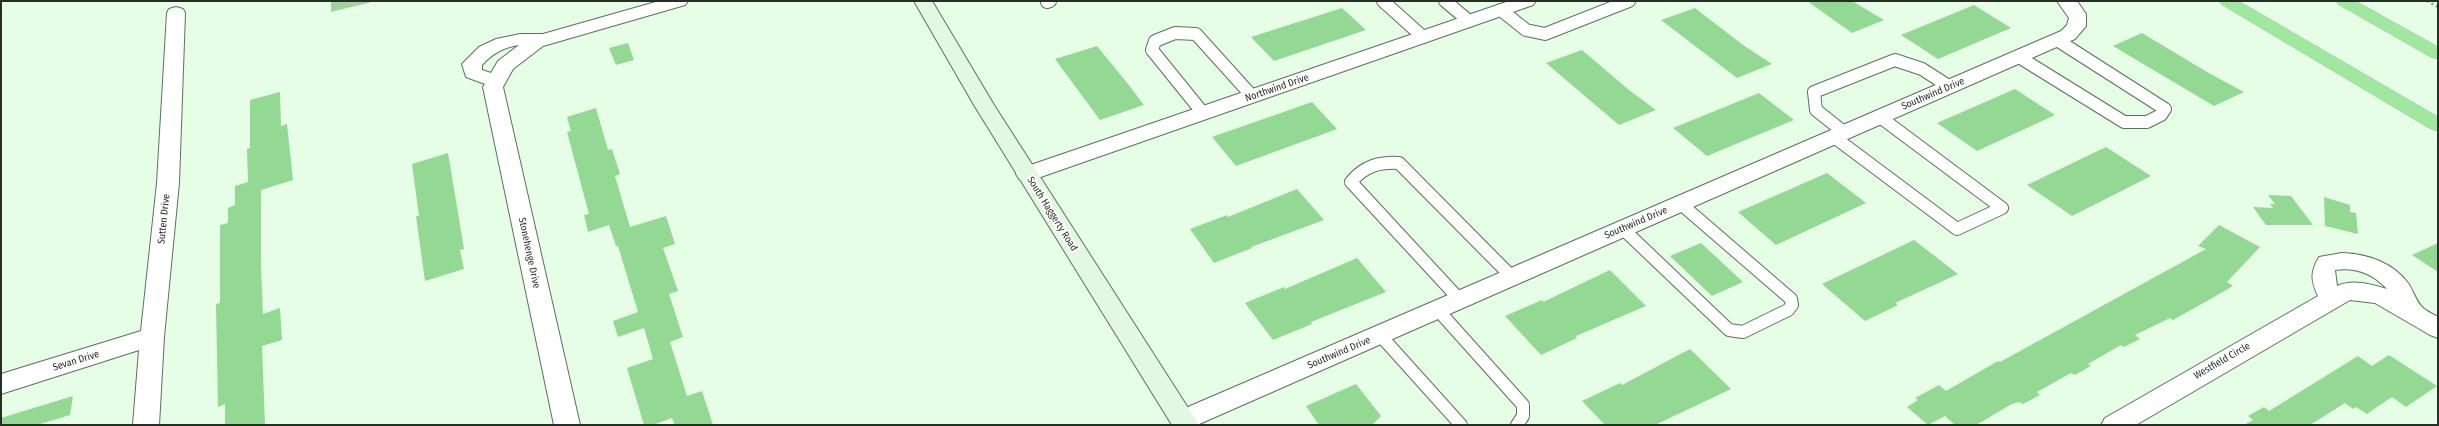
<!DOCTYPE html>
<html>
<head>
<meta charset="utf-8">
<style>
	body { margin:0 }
	#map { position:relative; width:2439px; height:426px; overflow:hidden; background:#e6fee5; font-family:"Fira Sans Condensed",sans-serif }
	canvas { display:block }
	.frame { position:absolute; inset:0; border:2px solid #252f25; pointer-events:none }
</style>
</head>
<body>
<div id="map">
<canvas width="2439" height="426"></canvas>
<div class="frame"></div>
</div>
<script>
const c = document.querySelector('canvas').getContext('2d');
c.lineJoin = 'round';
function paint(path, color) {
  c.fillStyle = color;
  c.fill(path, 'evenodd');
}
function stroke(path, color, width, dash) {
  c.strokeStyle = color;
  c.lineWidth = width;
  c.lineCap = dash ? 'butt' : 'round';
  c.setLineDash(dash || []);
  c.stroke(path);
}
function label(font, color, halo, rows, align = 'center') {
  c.font = font + ' "Fira Sans Condensed",sans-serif';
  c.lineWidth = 4;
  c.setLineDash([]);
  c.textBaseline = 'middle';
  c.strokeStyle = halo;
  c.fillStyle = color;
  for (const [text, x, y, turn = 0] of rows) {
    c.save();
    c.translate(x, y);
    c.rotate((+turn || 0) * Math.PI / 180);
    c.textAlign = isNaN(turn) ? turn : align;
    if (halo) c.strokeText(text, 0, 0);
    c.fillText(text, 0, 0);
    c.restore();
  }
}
const green = new Path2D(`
	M331 1H376L331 12Z`);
const building = new Path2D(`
	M1807 1H1852L1884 20 1852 33Z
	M1974 5 2011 28 1938 59 1901 35Z
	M1342 8 1366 30 1274 61 1251 37Z
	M1695 8 1743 45 1772 64 1737 78 1661 20Z
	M2142 33 2207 72 2244 92 2214 106 2113 46Z
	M628 43 634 60 616 65 609 48Z
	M1097 46 1128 84 1144 105 1100 120 1055 59Z
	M1582 50 1629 90 1656 110 1619 125 1546 63Z
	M2015 89 2055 115 1977 151 1937 123Z
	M280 92 281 126 287 124 293 180 261 190V266L263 314 280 308 282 340 262 346 265 425H225V404L218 407 216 304 220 303V225L228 223V208L235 205V186L248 182 247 149 250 148V100Z
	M1759 93 1794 120 1707 156 1673 128Z
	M1312 102 1337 129 1236 166 1212 137Z
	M596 108 608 150 612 149 620 174 615 176 630 227 666 216 675 244 663 248 678 291 669 294 683 337 670 342 687 396 702 391 713 425H675L672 418 653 425H644L627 368 653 359 644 328 618 337 613 321 638 312 618 246H616L609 225 588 232 584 215 589 214 567 132 571 131 567 117Z
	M2106 147 2151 176 2072 216 2027 185Z
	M448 153 464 249 460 250 464 269 425 281 416 216H419L412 164Z
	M1827 173 1866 203 1776 245 1738 212Z
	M1297 189 1324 220 1251 247 1252 248 1214 263 1190 229 1227 215 1228 217Z
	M2268 195 2291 196 2313 225H2266L2253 207 2273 208 2270 204H2275Z
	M2324 197 2350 205V212L2356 213 2358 234 2325 226Z
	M2219 225 2260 247 2227 282 2233 286 2214 297 2173 320 2170 318 2135 335 2140 339 2124 347 2121 345 2088 364 2091 366 2075 375 2071 373 2037 392 2040 395 2023 404 2019 402 2012 404 1976 425H1955L1945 416 1928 425 1907 407 1918 400 1915 398 1939 385 1946 391 1998 361 2000 362 2206 249 2198 246Z
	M1914 240 1958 274 1895 303 1898 305 1865 321 1822 284Z
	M1701 243 1743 282 1712 296 1670 256Z
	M2438 243V272L2412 255Z
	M1357 258 1386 292 1311 322 1312 324 1273 340 1245 303 1284 287 1285 289Z
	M1610 270 1646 306 1576 336 1577 338 1541 355 1505 316 1542 300 1543 302Z
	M1690 349 1731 389 1655 425H1605L1582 401 1620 383 1622 385Z
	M2389 355 2437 386 2406 407 2392 397 2367 414 2356 407 2353 409 2345 403 2310 425H2244L2253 420 2248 416 2264 407 2269 411 2358 356 2372 366Z
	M1356 384 1381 416 1372 425H1319L1306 406Z
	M73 396 70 415 37 425H1V418Z`);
const path = new Path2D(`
	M2427 1 2438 7`);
const lane = new Path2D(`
	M1383 1 1423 37
	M1445 1 1469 21
	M1047 2 1050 1
	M1501 10 1526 30 1545 34 1629 1
	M2019 57 2124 122H2147L2161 115 2165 109 2057 40
	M1203 113 1152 50 1155 41 1175 33 1196 34 1252 96
	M1845 133 1816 110 1814 92 1895 60 1922 69 1950 87
	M1834 137 1957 229 2002 208 1880 117
	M1623 229 1729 330 1743 332 1788 310 1792 305 1791 299 1681 204
	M1460 300 1351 182C1364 166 1379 162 1399 163L1512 277
	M1437 309 1523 405V416L1517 425
	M1380 335 1461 425`);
const street = new Path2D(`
	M659 1H688L685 5 543 46 513 69 503 87 580 425H554L483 87 485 84 466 77 462 64 479 47 496 39 520 34H543ZM519 45 498 61 491 73 482 70V65C492 54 504 47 519 45Z
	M1509 1H1536L1533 5 1035 179 1027 181 1019 179 1016 174 1019 169Z
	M2057 1H2077L2086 14V26L2075 39 1197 425H1173L1170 420 1174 413 2061 31 2067 25 2069 18Z
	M176 7 183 9 185 13 179 183 164 337 159 425H133L139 350 1 394V374L141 331 157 183 167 13 169 9Z
	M2342 253C2367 254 2392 262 2408 283 2413 290 2416 301 2422 307 2426 311 2433 314 2438 317V338L2430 335 2375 303 2350 300 2136 425H2101L2105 418 2318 296C2311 281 2310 272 2319 257ZM2335 270C2356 267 2373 274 2387 289 2370 284 2353 279 2337 286Z`);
const secondary = new Path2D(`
	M914 1H932L994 105 1199 425H1172L974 105Z`);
const highway = new Path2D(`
	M2218 1H2240L2438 116V132L2431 130 2221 5Z
	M2335 1H2357L2438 46V60L2431 58 2338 5Z`);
const streetNames = [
	["Northwind Drive",1277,88,-19],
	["Southwind Drive",1933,94,-23],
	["South Haggerty Road",1052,214,58],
	["Sutten Drive",164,219,-84],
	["Southwind Drive",1636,223,-23],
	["Stonehenge Drive",529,253,78],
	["Southwind Drive",1339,353,-23],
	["Sevan Drive",76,361,-17],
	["Westfield Circle",2222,361,-30]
];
paint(green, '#a3d2a2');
paint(building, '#93d994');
stroke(lane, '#5c715b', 14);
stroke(street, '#5c715b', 2);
stroke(secondary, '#5c715b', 2);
stroke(highway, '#fff', 2);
stroke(path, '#91a391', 2.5, [2, 3]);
stroke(lane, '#fff', 12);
paint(street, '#fff');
paint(secondary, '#e2f8e2');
paint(highway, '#a0e7a0');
label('10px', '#252f25', '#fff', streetNames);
</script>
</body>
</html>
